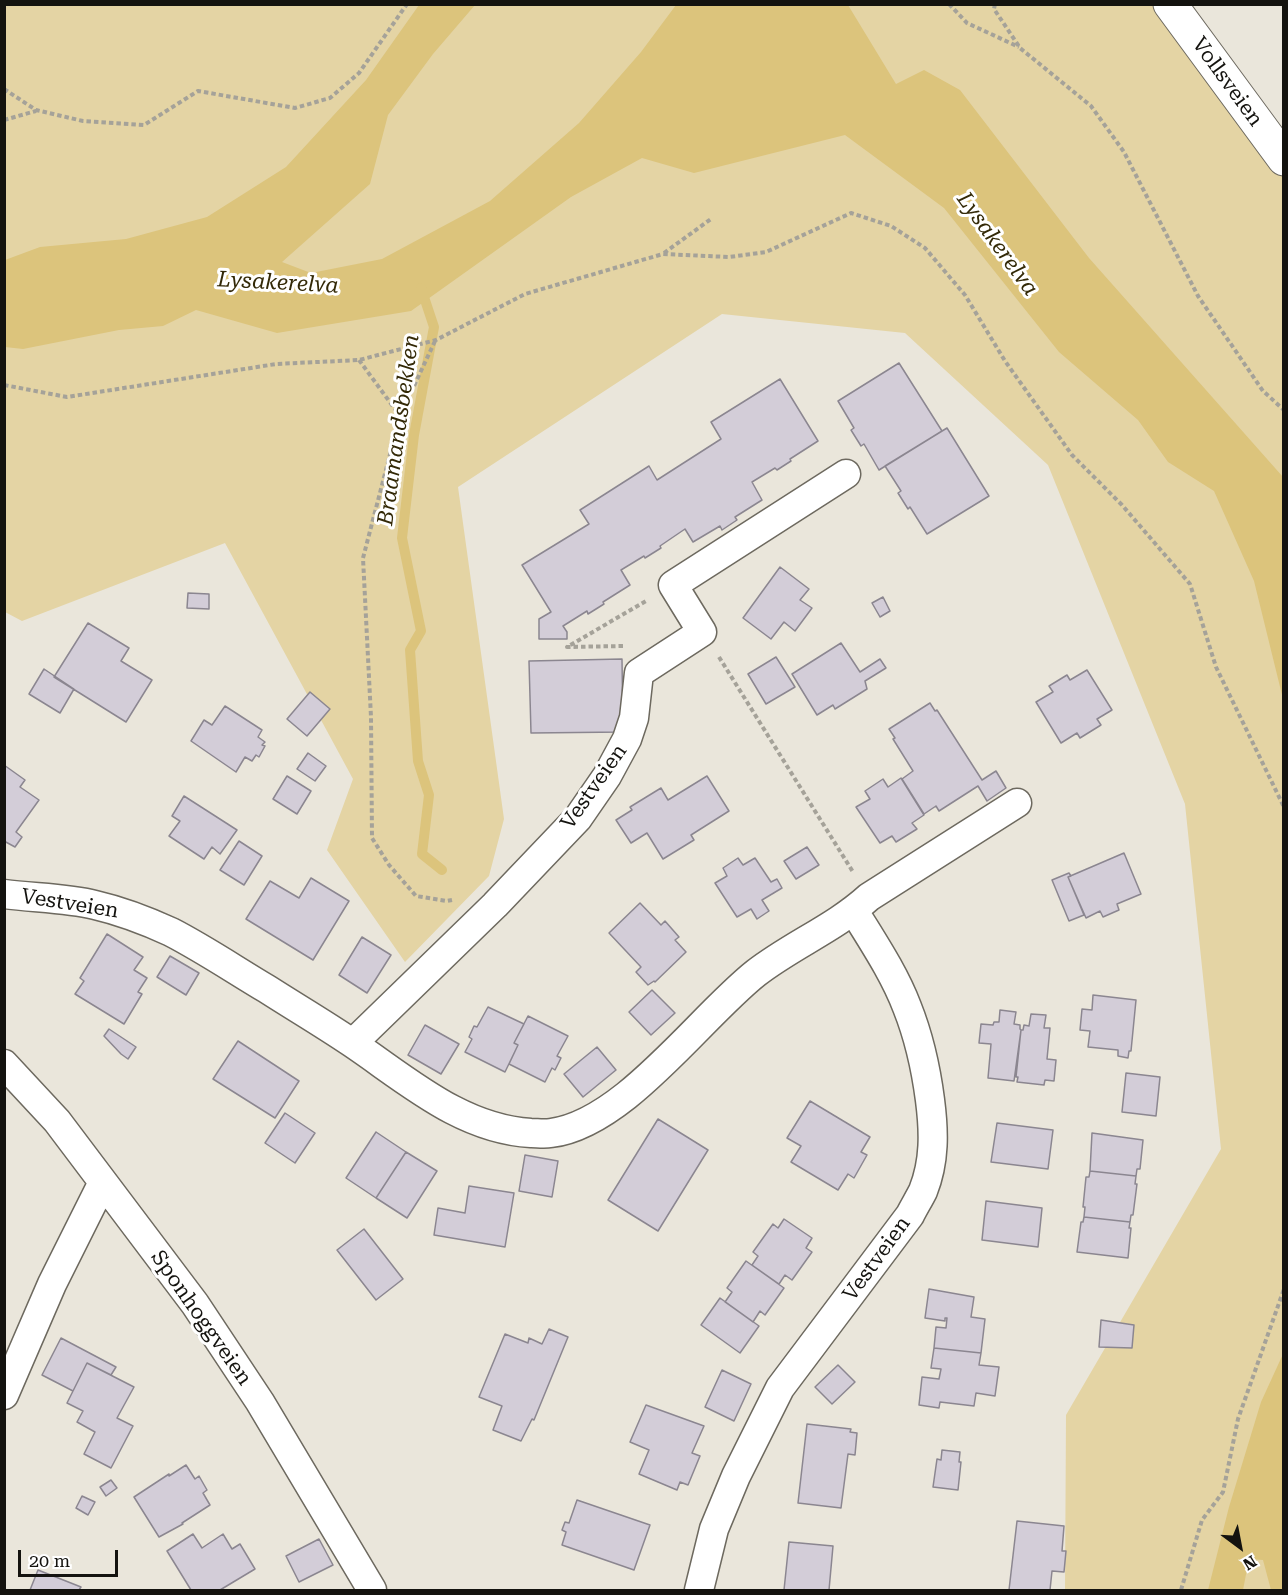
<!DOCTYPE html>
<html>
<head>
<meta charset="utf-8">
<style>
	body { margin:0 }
	#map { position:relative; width:1288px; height:1595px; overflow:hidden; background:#eae6db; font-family:"Roboto Serif",serif }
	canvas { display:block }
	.frame { position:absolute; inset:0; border:6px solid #14130f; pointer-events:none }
	.north { position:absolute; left:1210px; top:1517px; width:60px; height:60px; -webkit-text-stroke:4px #fff; paint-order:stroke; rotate:148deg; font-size:16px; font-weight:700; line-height:24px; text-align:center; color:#14130f }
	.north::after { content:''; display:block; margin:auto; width:21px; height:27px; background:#14130f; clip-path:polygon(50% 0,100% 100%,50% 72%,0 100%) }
	.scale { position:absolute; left:18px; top:1550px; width:100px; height:27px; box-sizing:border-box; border:3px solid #14130f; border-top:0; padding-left:8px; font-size:18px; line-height:21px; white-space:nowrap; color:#14130f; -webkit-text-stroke:4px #fff; paint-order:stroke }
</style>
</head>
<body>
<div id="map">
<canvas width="1288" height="1595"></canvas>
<div class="frame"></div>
<div class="north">N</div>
<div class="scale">20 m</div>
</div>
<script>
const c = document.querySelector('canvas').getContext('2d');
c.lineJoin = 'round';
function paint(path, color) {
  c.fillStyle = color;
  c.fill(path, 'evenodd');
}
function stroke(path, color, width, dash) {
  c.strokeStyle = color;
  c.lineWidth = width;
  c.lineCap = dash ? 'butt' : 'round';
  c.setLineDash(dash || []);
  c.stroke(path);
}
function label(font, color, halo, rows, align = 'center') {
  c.font = font + ' "Roboto Serif",serif';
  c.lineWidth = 6;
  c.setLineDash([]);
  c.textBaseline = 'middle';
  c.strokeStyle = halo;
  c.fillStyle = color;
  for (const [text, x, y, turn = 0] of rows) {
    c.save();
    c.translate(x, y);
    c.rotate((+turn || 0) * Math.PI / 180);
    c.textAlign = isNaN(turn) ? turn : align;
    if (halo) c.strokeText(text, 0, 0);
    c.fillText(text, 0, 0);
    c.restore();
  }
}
const green = new Path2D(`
	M231 4 243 6 245 4 1170 5 1283 159V1590H1065L1066 1415 1221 1149 1185 804 1048 465 905 333 722 314 458 487 504 819 489 876 405 962 327 850 353 779 225 543 22 621 5 612 4 5Z`);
const water = new Path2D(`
	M419 5H475L433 54 388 115 370 184 282 262 311 273 382 259 490 201 579 123 641 52 676 5H848L896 84 924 70 960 90 1089 258 1283 477V699L1254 581 1214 491 1168 462 1138 420 1059 352 944 208 845 135 694 173 642 158 571 197 411 311 277 333 196 310 163 326 119 330 23 349 5 347V260L40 247 126 239 207 217 286 167 366 80Z
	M1283 1354V1590H1271L1263 1560 1249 1559 1243 1590H1208L1229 1507 1261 1402Z`);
const stream = new Path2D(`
	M421 288 434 327 414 435 402 538 421 631 410 650 418 761 429 795 422 854 442 870`);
const building = new Path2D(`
	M899 363 942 431 879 470 864 444 861 446 851 430 854 428 838 401Z
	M780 379 818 441 790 459 791 461 777 470 775 468 752 482 762 500 735 517 737 520 722 530 720 526 693 542 685 529 660 546 661 548 645 558 644 556 621 570 630 585 603 602 604 604 588 614 587 611 563 626 567 632V639H539V619L551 612 522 565 589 524 580 510 649 466 657 480 721 439 711 422Z
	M947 428 989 496 927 534 910 507 908 509 898 493 901 491 885 466Z
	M780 567 809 589 800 600 812 608 795 631 784 622 771 639 743 618Z
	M188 593 209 594V609L187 608Z
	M883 597 890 611 880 617 872 603Z
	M88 623 129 648 121 661 152 680 126 722 54 677Z
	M841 643 860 672 880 659 886 668 865 681 867 689 835 709 833 705 817 715 792 674Z
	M776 657 795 687 766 704 748 674Z
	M622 659 623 732 531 733 529 661Z
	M44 669 74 689 60 713 29 694Z
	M1087 670 1112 710 1097 719 1101 725 1080 738 1077 733 1061 743 1036 702 1053 692 1049 686 1067 675 1070 680Z
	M310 692 330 709 307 736 287 719Z
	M930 703 935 711 937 710 982 780 996 771 1006 788 987 801 978 786 939 811 936 806 924 814 902 779 913 771 893 739 895 738 889 729Z
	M225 706 262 730 258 737 265 742 262 745 265 746 259 757 256 755 252 761 245 757 236 772 191 741 204 720 212 725Z
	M308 753 326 766 315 781 297 769Z
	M4 765 25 780 20 787 39 800 16 832 22 837 15 847 4 841Z
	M287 776 311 791 297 814 273 799Z
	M707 776 729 811 691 835 694 840 663 859 647 833 631 843 616 820 632 810 630 807 661 788 668 800Z
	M901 778 924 815 912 823 917 829 896 842 892 836 880 843 856 807 870 799 865 791 883 779 888 787Z
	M184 796 237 830 220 854 212 847 204 859 169 836 180 821 172 816Z
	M239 841 262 856 244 885 220 870Z
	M807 847 819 865 796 879 784 861Z
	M1124 853 1141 894 1117 904 1119 910 1103 917 1100 911 1086 918 1068 877Z
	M738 858 743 865 755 858 771 882 777 879 782 888 762 900 769 911 757 919 751 909 737 917 715 883 727 876 723 868Z
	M1069 873 1071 876 1068 877 1084 915 1069 921 1052 880Z
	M311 878 349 901 313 960 246 919 270 881 299 898Z
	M640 903 661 925 665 921 679 937 675 940 686 952 655 982 654 981 648 985 636 972 641 967 609 933Z
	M107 934 143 957 134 970 147 978 138 992 142 994 124 1024 75 994 84 981 80 978Z
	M362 937 391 955 367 993 339 975Z
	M170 956 199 973 186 995 157 977Z
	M652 990 675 1013 651 1035 629 1012Z
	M1093 995 1136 1000 1131 1051H1129L1128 1058 1118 1056V1050L1088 1047 1090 1031 1080 1030 1082 1009 1092 1010Z
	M488 1007 524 1024 514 1043 518 1045 505 1072 465 1052 472 1039 469 1037 474 1026 477 1027Z
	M1000 1010 1016 1012 1014 1024 1020 1025V1029L1021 1030 1014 1081 988 1078 991 1044 979 1043 981 1024 993 1025 994 1022H999Z
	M1031 1014 1046 1015 1044 1028H1050L1047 1059 1056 1060 1054 1081 1045 1080 1044 1085 1017 1082 1018 1077H1016L1021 1030H1023L1024 1025 1029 1026Z
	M528 1016 568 1036 557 1056 561 1058 555 1070 552 1068 545 1082 509 1064 518 1045 514 1043Z
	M425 1025 459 1044 441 1074 408 1055Z
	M109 1029 136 1047 128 1059 121 1054 104 1036Z
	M238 1041 299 1081 275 1118 213 1079Z
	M597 1047 616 1070 583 1097 564 1074Z
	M1126 1073 1160 1077 1156 1116 1122 1112Z
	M810 1101 870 1137 861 1152 867 1155 854 1178 848 1174 838 1190 791 1162 801 1146 787 1138Z
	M285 1113 315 1133 295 1163 265 1143Z
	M658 1119 708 1150 658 1231 608 1200Z
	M997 1123 1053 1130 1048 1169 991 1162Z
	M376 1132 406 1152 376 1198 346 1178Z
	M1092 1133 1143 1140 1140 1169H1137L1136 1176 1090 1171Z
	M406 1152 437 1171 407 1218 376 1198Z
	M525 1155 558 1161 552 1197 519 1191Z
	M1090 1171 1136 1176 1135 1184H1137L1133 1215H1131L1130 1222 1084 1217 1085 1207H1083L1086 1177H1089Z
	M469 1186 514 1193 505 1247 434 1235 438 1208 465 1213Z
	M986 1201 1042 1208 1038 1247 982 1240Z
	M1084 1217 1130 1222 1129 1228H1131L1128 1258 1077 1252 1081 1222H1083Z
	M784 1219 812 1238 806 1248 812 1252 792 1280 785 1275 779 1284 752 1265 758 1256 753 1252 773 1224 778 1228Z
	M364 1229 403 1279 376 1300 337 1250Z
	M746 1261 784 1288 765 1315 760 1311 753 1322 725 1302 732 1292 727 1288Z
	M929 1289 974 1297 971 1317 985 1319 981 1353 934 1348 936 1327 946 1328 947 1318H945V1321L925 1318Z
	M720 1298 759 1326 740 1353 701 1325Z
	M1101 1320 1134 1325 1132 1348 1099 1347Z
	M549 1329 568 1337 534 1420 532 1419 521 1441 493 1430 502 1406 479 1397 505 1334 528 1343 529 1338 542 1344Z
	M61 1338 116 1367 111 1375 87 1363 73 1391 42 1375Z
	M934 1348 981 1353 979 1365 999 1367 995 1396 976 1393 974 1406 940 1402 939 1408 919 1405 922 1377 939 1379 941 1369 931 1368Z
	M87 1363 134 1387 117 1418 133 1426 111 1468 84 1454 95 1432 77 1422 83 1411 67 1403Z
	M838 1365 855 1382 832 1404 815 1387Z
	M722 1370 751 1384 734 1421 705 1407Z
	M646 1405 704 1426 692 1453 700 1456 688 1485 680 1482 677 1490 639 1474 649 1450 630 1442Z
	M807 1424 851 1429 850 1432 857 1433 855 1455 848 1454 841 1508 798 1503Z
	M942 1450 960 1452 959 1462H961L958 1490 933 1487 937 1459 941 1460Z
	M186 1465 195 1479 199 1476 207 1490 203 1493 210 1505 182 1523 183 1524 159 1537 134 1497 169 1474V1476Z
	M111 1480 117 1488 106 1496 100 1487Z
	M82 1496 95 1502 88 1515 76 1508Z
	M577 1500 650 1525 634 1570 562 1545 566 1532 562 1530 565 1522 569 1523Z
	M1017 1521 1064 1526 1062 1551H1066L1064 1572 1052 1571 1050 1590H1009Z
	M193 1534 202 1548 223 1534 232 1549 240 1544 255 1569 220 1590H191L167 1551Z
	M319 1539 333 1565 299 1582 286 1556Z
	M789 1542 833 1546 829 1590H784Z
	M38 1570 81 1587 79 1590H30Z`);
const path = new Path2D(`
	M949 4 967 23 1019 47
	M995 4 994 9 1020 48 1091 106 1124 152 1198 296 1263 391 1284 410
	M4 89 36 110 83 121 144 125 198 91 295 108 330 98 359 73 407 4
	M4 120 36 111
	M664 253 711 219
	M435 341 400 416 363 558 371 717 372 838 389 865 416 896 447 901 452 900
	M359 360 400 416
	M4 385 67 397 276 364 359 360 436 340 525 294 663 254 729 257 766 252 851 213 891 226 925 248 965 295 1005 361 1072 455 1122 505 1190 584 1216 667 1284 807
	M623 646 567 647 646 601
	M719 657 853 872
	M1181 1590 1202 1520 1223 1492 1238 1419 1284 1289`);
const minor = new Path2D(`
	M4 894C34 898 67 898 95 905 121 911 147 921 171 932 204 949 235 970 267 989 295 1007 324 1024 352 1043 407 1080 461 1129 531 1133 537 1133 544 1134 551 1133 624 1124 699 1018 756 973 792 945 835 928 869 897L1017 803
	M353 1043 495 905 578 818 607 776 627 739 634 718 639 673 702 632 673 585 846 474
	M4 1064 57 1121 195 1304 260 1402 372 1590
	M4 1395 52 1284 103 1182
	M699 1590 714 1529 736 1476 780 1388 910 1215C914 1207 919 1199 923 1191 935 1161 934 1131 930 1100 926 1069 919 1037 907 1007 894 973 873 942 854 911`);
const secondary = new Path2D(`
	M1170 4 1284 159`);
const streetNames = [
	["Vollsveien",1227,82,54],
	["Vestveien",594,787,-55],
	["Vestveien",70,904,9],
	["Vestveien",877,1259,-54],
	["Sponhoggveien",201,1318,55]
];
const waterNames = [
	["Lysakerelva",997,244,54],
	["Lysakerelva",278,283,3],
	["Braamandsbekken",399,430,-82]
];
paint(green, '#e4d4a4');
paint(water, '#dcc47c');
stroke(stream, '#dcc47c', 10);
paint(building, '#d3cdd8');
stroke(building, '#8b8690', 1.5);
stroke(minor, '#6d695f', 31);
stroke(secondary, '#6d695f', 35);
stroke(path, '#a5a299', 4, [4.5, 3]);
stroke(minor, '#fff', 28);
stroke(secondary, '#fff', 33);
label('21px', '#14130f', '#fff', streetNames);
label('italic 22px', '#332907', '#fff', waterNames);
</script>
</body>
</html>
